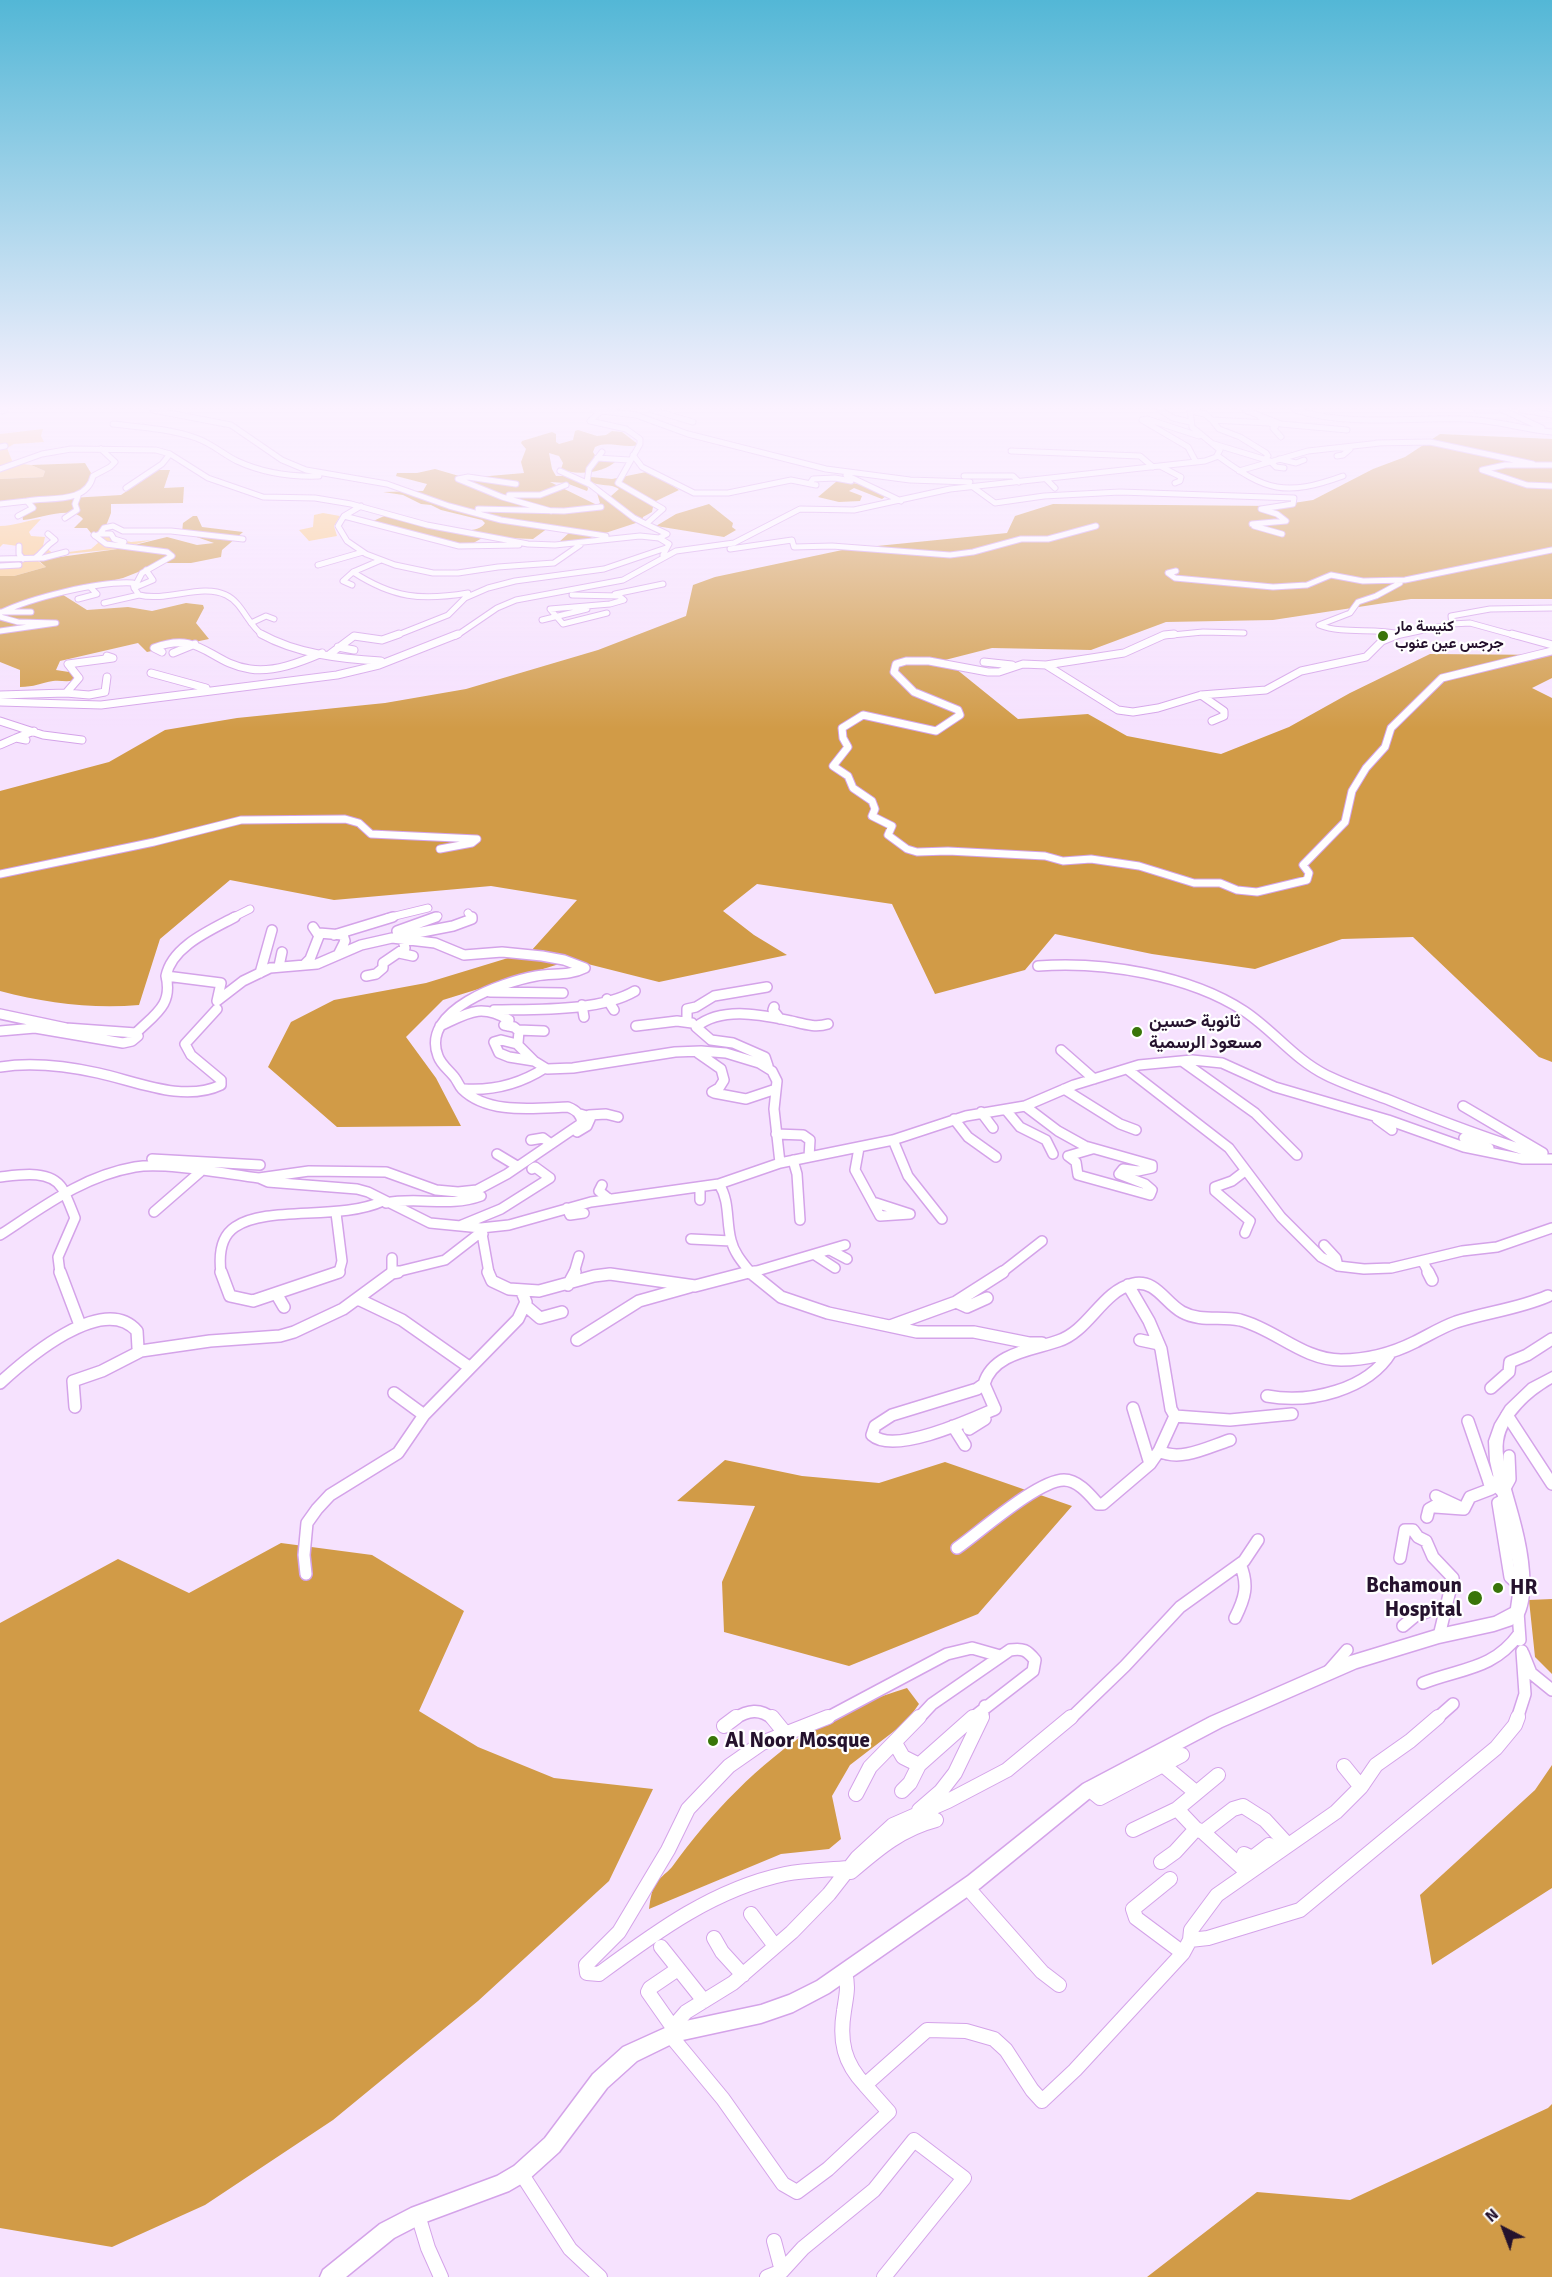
<!DOCTYPE html>
<html>
<head>
<meta charset="utf-8">
<style>
	body { margin:0 }
	#map { position:relative; width:1552px; height:2277px; overflow:hidden; background:#f6e2fe; font-family:Signika,sans-serif }
	canvas { display:block }
	.north { position:absolute; left:1474px; top:2199px; width:60px; height:60px; -webkit-text-stroke:4px #fff; paint-order:stroke; rotate:318deg; font-size:16px; font-weight:700; line-height:24px; text-align:center; color:#25122d }
	.north::after { content:''; display:block; margin:auto; width:21px; height:27px; background:#25122d; clip-path:polygon(50% 0,100% 100%,50% 72%,0 100%) }
</style>
</head>
<body>
<div id="map">
<canvas width="1552" height="2277"></canvas>
<div class="north">N</div>
</div>
<script>
const c = document.querySelector('canvas').getContext('2d');
c.lineJoin = 'round';
function paint(path, color) {
  c.fillStyle = color;
  c.fill(path, 'evenodd');
}
function stroke(path, color, width, dash) {
  c.strokeStyle = color;
  c.lineWidth = width;
  c.lineCap = dash ? 'butt' : 'round';
  c.setLineDash(dash || []);
  c.stroke(path);
}
function label(font, color, halo, rows, align = 'center') {
  c.font = font + ' Signika,Vazirmatn,sans-serif';
  c.lineWidth = 4.5;
  c.setLineDash([]);
  c.textBaseline = 'middle';
  c.strokeStyle = halo;
  c.fillStyle = color;
  for (const [text, x, y, turn = 0] of rows) {
    c.save();
    c.translate(x, y);
    c.rotate((+turn || 0) * Math.PI / 180);
    c.textAlign = isNaN(turn) ? turn : align;
    if (halo) c.strokeText(text, 0, 0);
    c.fillText(text, 0, 0);
    c.restore();
  }
}
const green = new Path2D(`
	M43 429 41 436 44 442 14 444 7 448 13 463 31 465 45 471 43 477 0 479V434Z
	M323 513 340 516 334 526 337 536 309 541 299 530 313 527 314 515Z
	M41 519 29 532 31 536 45 537 43 546 54 554 91 549 98 543 91 533 104 531V533H114L117 539 131 542 151 540 118 549 66 554 38 561 46 567 14 576H0V558H15L18 546 3 544 0 547V526C15 526 26 520 41 519Z`);
const forest = new Path2D(`
	M578 430 597 436 606 435 612 431 622 432 639 445C625 449 608 440 595 447L593 452 596 457 617 460C606 473 576 476 561 469L563 463 559 456 549 453 552 469 556 476H567L587 485 588 489 587 491 566 483 550 482 597 505 600 503 597 493 611 496 619 489C610 483 601 487 591 482V477L612 479 646 472 659 477 679 490 654 502 652 512 643 517 642 521 584 540 558 543 570 532 548 528 533 539 484 537 468 546 373 521C378 519 385 515 390 515 410 517 472 543 485 523L482 520 441 510 431 505 421 504 403 495 383 492 423 491 427 484 396 476 397 473H417L435 469 466 478 524 473 521 462 526 449 521 443 522 441 552 432 556 434V442L559 444 573 440 575 431Z
	M1440 434 1552 439V599H1411L1273 620 1166 622 1091 650 992 648 945 660 1018 719 1088 714 1127 736 1221 754 1289 727 1350 693 1430 654 1552 655V678L1532 688 1552 698V1062L1539 1057 1413 937 1342 939 1255 969 1152 954 1055 934 1025 970 935 994 892 904 757 884 723 911 754 935 787 955 659 982 572 960 443 1000 406 1037 436 1078 461 1126 337 1127 268 1067 291 1022 334 1000 426 983 531 951 577 900 491 886 334 900 230 880 160 939 139 1005C92 1009 46 1003 0 991V791L109 762 165 730 237 718 385 703 466 689 598 650 686 616 693 585 715 577 847 549 1007 533 1015 516 1053 504 1274 506 1313 500 1373 469 1405 457Z
	M85 463 91 473 85 489 71 498 121 495 158 470H170L164 488 184 487 183 503 111 504V513L104 531 91 533 87 528H74L83 519C71 505 41 519 23 520L22 513 35 509 28 501 0 503V479L43 477 45 471 31 465Z
	M837 481 867 485 886 496 882 499 854 488 849 491 862 496 860 501 839 502 818 497Z
	M709 504 733 523 732 527 736 530 724 537 656 526 676 514Z
	M193 516H197L202 527 243 532 222 550 221 557 191 563H161L123 578 60 593 87 610 128 607 152 611 186 603 203 605 204 608 196 623 209 639 147 652 138 643 60 661 56 670 69 672 77 679C69 683 62 680 53 681 41 683 34 687 20 687V670L0 662V576H14L46 567 38 560 118 549 167 537 197 545 214 543 182 532 183 523Z
	M725 1460 802 1476 879 1483 945 1462 1072 1506 978 1614 849 1666 724 1632 722 1582 755 1506 677 1501Z
	M281 1543 372 1555 464 1611 419 1711 478 1747 554 1778 653 1789 609 1881 478 2001 333 2120 205 2205 112 2247 0 2228V1623L118 1559 189 1593Z
	M1552 1599V1674L1535 1657 1529 1600Z
	M907 1688 919 1704 906 1722 850 1765 832 1796 841 1839 829 1849 781 1854 649 1909C650 1902 651 1893 654 1887 656 1880 667 1873 672 1867 711 1813 758 1764 815 1727 843 1709 876 1698 907 1688Z
	M1552 1765V1888L1432 1965 1420 1895 1535 1790Z
	M1552 2104V2277H1147L1257 2192 1350 2200 1548 2108Z`);
const minorFar4 = new Path2D(`
	M153 410 231 425 282 460 306 470 387 484 449 506 501 520 606 536
	M594 410 636 415 688 434 826 469 910 480 970 482
	M652 410 693 422
	M1160 410 1173 418 1190 422
	M1245 410 1281 424 1347 430
	M1295 410C1352 427 1407 417 1465 419 1494 420 1523 429 1552 432
	M1477 410H1497
	M1503 410 1542 428
	M1522 410 1552 415
	M0 411 5 410
	M1190 411 1205 414 1212 420
	M600 412 590 421 626 429 640 439V444L618 483 663 509 646 524 667 534 659 538
	M1260 417 1269 423 1212 420 1219 429 1240 437 1266 453 1268 456 1264 460
	M1269 423 1276 426 1273 428 1281 437
	M113 424C141 427 170 429 196 438 211 443 223 454 237 461 263 473 291 477 319 476
	M1376 443 1430 442 1533 464
	M1214 444 1270 461 1276 467 1284 468
	M0 447 5 446
	M1011 451 1140 456 1153 467
	M602 452 589 469 587 482 634 518 646 524
	M633 455 642 467 694 493H728L791 480 816 485
	M1218 456C1266 491 1285 497 1343 476
	M1337 456 1343 455 1350 449 1341 448
	M597 458 629 460
	M1279 459 1296 463 1304 460
	M1196 462 1188 447 1142 420 1147 419 1199 436
	M1552 465H1505L1482 470 1527 485 1552 486
	M1160 466 1181 477 1180 481 1175 483
	M0 469 42 454 71 449 156 450 170 454 208 478 263 497 315 498 351 504 427 525 528 544 555 545 640 536 659 538 669 544 663 555
	M560 471 589 484
	M1239 471 1308 451 1380 443
	M846 475 901 501
	M964 476H1013L1019 482
	M1046 479 1055 488
	M811 482 813 479 835 478 851 481
	M516 484 468 477 458 479 502 497 551 511
	M973 487 995 503 1044 496 1120 492 1294 498 1293 504 1261 509 1277 514 1286 521 1252 524
	M126 488 162 464 170 454
	M509 495H540L566 485
	M27 501C49 497 87 504 93 476L110 467 115 462 101 449
	M0 504 27 501 33 508 18 516
	M361 506 344 516 338 526 347 541 366 554 395 565 433 573H458L498 567 554 563 580 545
	M478 509 564 511 601 507
	M344 516 459 546 519 545
	M65 518 77 510 75 504 78 496
	M1254 526 1282 534
	M100 534H111L114 539 124 542
	M94 535 106 544 167 552 172 556 142 573 134 588 139 595C167 602 202 583 226 595 243 603 248 626 264 636
	M95 536 100 534 104 528 113 526 123 531H171L243 539
	M19 546V554L23 559
	M730 549 792 540 794 547 832 546 950 555 973 552 1021 539H1048L1096 526
	M35 558C43 553 44 547 55 540L48 534
	M0 559 43 558 66 552
	M381 560 353 572C393 598 421 601 468 593
	M318 565 363 552
	M0 566 19 565
	M1176 571 1168 573 1175 578 1273 587 1307 585 1331 575 1363 581 1405 580 1552 550
	M1400 583 1376 596 1358 602 1350 613 1319 625C1345 635 1373 627 1400 634
	M352 585 343 581 353 572
	M615 594 663 584
	M572 595 619 596 624 600 610 604 550 609 563 624 607 613
	M78 599 97 594 90 587
	M104 603 139 595
	M1 612H31
	M0 613C31 598 98 581 133 583L134 588 153 580 146 570
	M0 617 18 622 56 623 0 631
	M542 620 587 609
	M251 623 266 616 274 619
	M1452 624 1470 623 1517 636
	M395 636 448 615 465 598 488 588 515 581 604 569 666 548
	M456 636 497 608 516 600 623 580 676 551 734 543 800 509 854 510 950 489 1205 461 1216 457 1220 450 1192 427 1190 410
	M1162 636 1203 632 1244 633
	M1396 636 1452 624 1451 616 1490 609 1552 608`);
const minorFar3 = new Path2D(`
	M261 634C297 654 341 659 381 661
	M1399 634 1382 641 1366 657 1301 671 1266 690 1201 695 1158 708 1133 712 1118 710 1046 665 1023 664 999 672H988L929 661H906L896 664 894 672 914 692 958 710 960 715 936 731 863 715 842 728 843 738 848 747 833 766 848 776 853 788 872 801 875 809 872 816 892 826 888 835 907 849 917 852 948 851 1045 856 1063 861 1091 859 1139 866 1194 883H1220L1237 890 1257 892 1307 880 1309 873 1303 865 1345 822 1352 791 1366 768 1385 747 1391 728 1442 678 1552 651
	M1512 634 1552 645
	M338 647 354 650
	M162 652 154 648C201 630 209 663 250 669 273 673 301 662 322 653
	M173 653 195 644
	M330 654 354 636 382 640 399 634
	M984 662 1012 665
	M1046 665 1124 653 1164 635 1174 634
	M151 673 206 688
	M66 693 79 678 68 664 113 658 107 656
	M0 695 66 693 89 695 105 692 107 677
	M1201 695 1224 711V716L1212 721
	M0 702 101 705 337 675 379 665 458 634
	M0 721 43 735 82 740
	M26 740 16 738 34 731
	M0 745 16 738
	M0 874 154 842 241 820 345 819 359 823 371 834 477 839 472 843 440 849
	M468 913 472 918
	M232 918 250 909
	M387 918 428 908
	M432 918 438 916`);
const minorFar2 = new Path2D(`
	M397 931 436 917
	M319 933 343 935 345 941 338 955
	M334 935 393 917
	M396 937 453 926 472 919V917
	M399 953 413 956
	M305 964 310 959 319 936 313 927
	M279 966 282 952
	M1038 966C1103 961 1189 975 1244 1011 1273 1030 1294 1059 1326 1075 1346 1085 1368 1092 1389 1100 1440 1121 1491 1140 1543 1156
	M260 973 272 930
	M166 976C172 946 211 930 235 917
	M366 976 376 974 383 968V963L405 948 403 940
	M490 992 563 993
	M607 999 614 1010
	M582 1005 584 1017
	M774 1007 773 1010 780 1019
	M494 1010C535 1009 599 1012 635 991
	M0 1014 66 1028 136 1033C155 1014 173 1005 166 976L221 983 217 1001 243 981 270 968 317 964 361 945 392 938 435 943 464 955 502 952 542 956 564 960 585 968C569 976 553 973 536 976 503 982 420 1010 438 1056 441 1065 450 1071 455 1078 458 1082 459 1086 462 1089 488 1115 535 1108 568 1107 576 1110 581 1114 582 1123L507 1174 477 1190 458 1192 436 1190 386 1172 309 1171 259 1178
	M687 1021V1009L696 1007 714 996 767 987
	M504 1025 514 1027 519 1031 518 1043
	M440 1026C468 1013 480 1003 509 1020L508 1026
	M636 1026 677 1021 692 1023
	M518 1030 544 1031
	M0 1031 35 1028 123 1043 132 1041 138 1036 136 1033
	M501 1040 517 1044 534 1061 509 1057 499 1053 494 1042Z
	M1061 1050 1094 1079
	M698 1053 721 1069 724 1080 719 1088 712 1092 714 1093 746 1099 776 1089
	M534 1061 547 1069 573 1068 675 1052 701 1051 726 1053 759 1063 772 1071 777 1081 774 1109 780 1163
	M1182 1061 1255 1113 1297 1155
	M768 1066 765 1057 733 1043 711 1040 696 1027C722 1006 761 1015 791 1021 804 1024 815 1028 828 1024
	M0 1067C32 1062 66 1066 98 1073 136 1081 183 1103 221 1085V1080L191 1055 185 1044 217 1009
	M1127 1069 1229 1148 1281 1217 1321 1257 1338 1266 1364 1269 1391 1268 1462 1251 1497 1247 1552 1228
	M464 1089C494 1091 520 1084 545 1068
	M1064 1089 1120 1124 1136 1130
	M1025 1106 1058 1131 1085 1146 1152 1165V1168L1138 1171 1123 1169 1119 1174 1145 1184 1152 1190 1150 1195 1078 1175 1076 1162 1068 1156 1092 1149
	M1463 1106 1543 1153
	M1006 1110 1020 1127 1046 1140 1053 1154
	M981 1112 993 1128
	M589 1115 606 1114 618 1117
	M954 1119 968 1137 996 1157
	M1377 1119 1392 1130
	M577 1132 587 1126 591 1117 580 1114
	M776 1134 803 1135 810 1140 809 1157
	M1464 1138 1489 1148
	M531 1140 543 1138 551 1144
	M893 1140 908 1176 942 1219
	M859 1148 855 1170 880 1216 910 1214 873 1202
	M497 1154 517 1166
	M152 1159 260 1165
	M793 1160 797 1174 800 1220
	M1245 1171 1232 1181 1215 1187V1191L1250 1221 1245 1233
	M0 1177C18 1175 50 1169 62 1188 67 1197 71 1208 75 1218L58 1257 60 1273
	M719 1184C730 1201 726 1221 731 1240 734 1253 743 1263 751 1273
	M602 1185 599 1191 609 1199
	M700 1187V1200
	M386 1203C418 1196 449 1208 481 1196
	M567 1208 570 1215 584 1213
	M154 1212 200 1172
	M462 1225 501 1209 550 1178 535 1167 532 1169
	M481 1228 489 1273
	M0 1235C43 1207 83 1176 135 1167 166 1162 226 1174 259 1178L268 1182 357 1189 368 1192 430 1223 481 1228 509 1225 591 1202 719 1184 780 1163 893 1140 966 1116 1025 1106 1074 1085 1139 1065 1192 1060 1222 1063 1275 1087 1388 1120 1464 1147 1523 1159H1552
	M691 1239 731 1241
	M1324 1245 1336 1258 1338 1266
	M830 1250 847 1259
	M815 1255 835 1268
	M392 1258V1273
	M1423 1262 1429 1273
	M221 1273C219 1257 220 1237 235 1227 267 1205 340 1221 383 1201
	M336 1273 339 1272 342 1261 336 1213
	M392 1273 445 1260 476 1236 483 1234
	M574 1273 579 1256
	M745 1273 749 1272
	M750 1273 845 1245
	M1001 1273 1042 1241`);
const minorFar1 = new Path2D(`
	M60 1272 80 1325
	M221 1272 230 1296 253 1301 339 1272
	M488 1272 492 1281 509 1289 539 1291 594 1276 610 1274 695 1286 749 1272
	M750 1272 781 1297 828 1313 917 1332H974L1029 1343H1042
	M1428 1272 1432 1280
	M750 1273 755 1272
	M568 1285 575 1272
	M277 1295 284 1307
	M358 1299 402 1320 469 1367
	M956 1302 967 1307 987 1298
	M526 1306 540 1318 562 1312
	M890 1326 956 1302 1003 1272
	M577 1340 639 1301 689 1287
	M1140 1340 1159 1344
	M0 1383C25 1360 103 1292 137 1331L138 1348 141 1351 210 1341 280 1336 294 1332 343 1309 392 1273 398 1272
	M984 1384 995 1409C970 1420 894 1455 872 1435L875 1426 892 1415 977 1389Z
	M984 1384C993 1353 1032 1350 1058 1341 1089 1331 1102 1291 1133 1284 1156 1279 1165 1303 1182 1312 1200 1322 1221 1316 1240 1320 1275 1329 1303 1360 1341 1360 1366 1360 1393 1353 1415 1342 1429 1335 1442 1327 1456 1322 1487 1312 1518 1309 1548 1296
	M1491 1388 1509 1372 1510 1362 1527 1355 1552 1339
	M394 1393 424 1415
	M1267 1396C1309 1404 1368 1390 1391 1352
	M75 1407 73 1381 102 1371 141 1351
	M1133 1408 1150 1464
	M1507 1415 1552 1484
	M1175 1416 1230 1420 1292 1414
	M1468 1421 1488 1479 1503 1492
	M953 1426 965 1445
	M969 1429 985 1419
	M1159 1451C1181 1462 1208 1447 1230 1440
	M1504 1490 1510 1479 1509 1456
	M1436 1496 1464 1509
	M1506 1499 1498 1503 1510 1577 1522 1588
	M1435 1507 1463 1509
	M1464 1509 1470 1497 1491 1489 1488 1479
	M1427 1517 1429 1509 1438 1504
	M957 1548C980 1532 1038 1480 1064 1480 1078 1480 1090 1495 1098 1504H1103L1150 1464 1159 1451 1175 1416 1171 1409 1161 1349 1149 1321 1128 1285
	M1400 1558 1405 1530H1413L1418 1537 1426 1541 1433 1557 1453 1578 1439 1636
	M306 1574 304 1555 307 1523 317 1509 330 1495 398 1453 424 1415 518 1319 526 1302 522 1292
	M1518 1612 1520 1640
	M1235 1618C1245 1598 1249 1585 1240 1564
	M1403 1626 1415 1616 1441 1607 1447 1610
	M1523 1653 1531 1673 1552 1690
	M1326 1674 1347 1650
	M1423 1683C1461 1668 1493 1670 1519 1634
	M734 1719C748 1710 760 1708 773 1719
	M825 1719 947 1654 972 1648 1000 1656
	M918 1719 932 1704 1010 1650C1023 1648 1027 1650 1035 1660L1033 1671 971 1719
	M981 1719 985 1706
	M1070 1719 1125 1666 1180 1607 1244 1561 1258 1540
	M1436 1719 1453 1704
	M1517 1719 1525 1694 1522 1651`);
const minor = new Path2D(`
	M772 1717 785 1733
	M828 1717 762 1743 729 1766 688 1809 668 1850 619 1932 586 1965 587 1973 599 1974C656 1932 714 1889 785 1874 806 1870 828 1870 849 1868
	M1438 1717 1410 1741 1376 1765 1361 1787 1336 1812 1217 1895 1191 1930 1190 1940 1208 1938 1300 1910 1496 1748 1515 1725 1518 1717
	M724 1726 736 1717
	M895 1743 903 1757 919 1765
	M1163 1765 1193 1790
	M1344 1766 1361 1787
	M1089 1789 1100 1798 1182 1755
	M902 1791 910 1783 919 1765 973 1717
	M856 1794 870 1767 919 1717
	M1177 1809 1218 1775
	M919 1810 941 1791 955 1773 982 1717
	M1133 1830 1177 1809 1196 1829
	M1203 1832 1233 1809 1243 1806 1265 1820 1288 1845
	M1244 1854 1252 1858 1269 1845 1277 1853
	M1161 1862 1175 1852 1196 1829 1203 1832 1248 1873
	M851 1872C878 1849 901 1829 936 1820
	M1170 1879 1133 1909 1136 1918 1183 1953
	M967 1887 1042 1972 1059 1985
	M751 1914 775 1946
	M714 1938 722 1952 743 1975
	M661 1947 704 2001
	M845 1973C849 1987 846 1997 844 2011 839 2041 844 2063 865 2085L927 2030 966 2031 994 2039 1006 2050 1032 2090 1042 2101 1075 2070 1183 1953 1190 1940
	M684 2030 679 2020 686 2012 733 1983 792 1932 829 1894 857 1858 893 1825 948 1801 1007 1770 1071 1717
	M676 2032 648 1992 650 1988 678 1969
	M670 2035 723 2099 783 2184 797 2192 828 2169 889 2112 865 2085
	M521 2173 570 2249 600 2277
	M418 2215 428 2248 441 2277
	M782 2271 803 2248 874 2190 914 2140 964 2178 884 2277
	M767 2277 782 2271 774 2241`);
const major = new Path2D(`
	M1552 1372V1383C1531 1395 1507 1416 1503 1441 1501 1455 1506 1469 1509 1482 1517 1511 1527 1541 1529 1572 1530 1586 1530 1603 1523 1617L1512 1625 1494 1631 1439 1643 1357 1668 1222 1727 1095 1794 980 1888 829 1993 793 2012 761 2023 678 2041 637 2061 607 2088 559 2152 528 2180 509 2191 423 2223 394 2238 346 2277H320L323 2270 380 2224 411 2208 497 2176 514 2166 545 2138 593 2074 623 2047 676 2023 761 2005 789 1995 817 1981 968 1876 1083 1784 1210 1717 1347 1657 1439 1629 1494 1617 1511 1608 1515 1580 1513 1563 1490 1461 1489 1441 1495 1424 1506 1406 1529 1384Z`);
const markers = [
	[1383,636,6,"#397509"],
	[1137,1032,6,"#397509"],
	[1498,1588,6,"#397509"],
	[1475,1598,8,"#397509"],
	[713,1741,6,"#397509"]
];
const farPoinames = [
	["كنيسة مار",1395,627],
	["جرجس عين عنوب",1395,644]
];
const poiNames = [
	["ثانوية حسين",1149,1022],
	["مسعود الرسمية",1149,1043]
];
const nearPoinames = [
	["Bchamoun",1462,1586,"right"],
	["Hospital",1462,1610,"right"],
	["HR",1510,1588],
	["Al Noor Mosque",725,1741]
];
paint(green, '#fbc980');
paint(forest, '#d19b47');
stroke(minorFar4, '#d4a3e9', 7);
stroke(minorFar3, '#d4a3e9', 9);
stroke(minorFar2, '#d4a3e9', 12);
stroke(minorFar1, '#d4a3e9', 14);
stroke(minor, '#d4a3e9', 16);
stroke(major, '#d4a3e9', 3);
stroke(minorFar4, '#fff', 5);
stroke(minorFar3, '#fff', 7);
stroke(minorFar2, '#fff', 9);
stroke(minorFar1, '#fff', 11);
stroke(minor, '#fff', 14);
paint(major, '#fff');
const sky = c.createLinearGradient(0, 0, 0, 729);
sky.addColorStop(0, '#53b7d6');
sky.addColorStop(0.56, '#fbf2ff');
sky.addColorStop(1, '#fbf2ff00');
c.fillStyle = sky;
c.fillRect(0, 0, 1552, 729);
for (const [x, y, r, color] of markers) {
  const dot = new Path2D();
  dot.arc(x, y, r, 0, 2 * Math.PI);
  c.fillStyle = color;
  c.fill(dot);
  stroke(dot, '#fff', 2);
}
label('bold 15px', '#25122d', '#fff', farPoinames, 'left');
label('bold 18px', '#25122d', '#fff', poiNames, 'left');
label('bold 21px', '#25122d', '#fff', nearPoinames, 'left');
</script>
</body>
</html>
